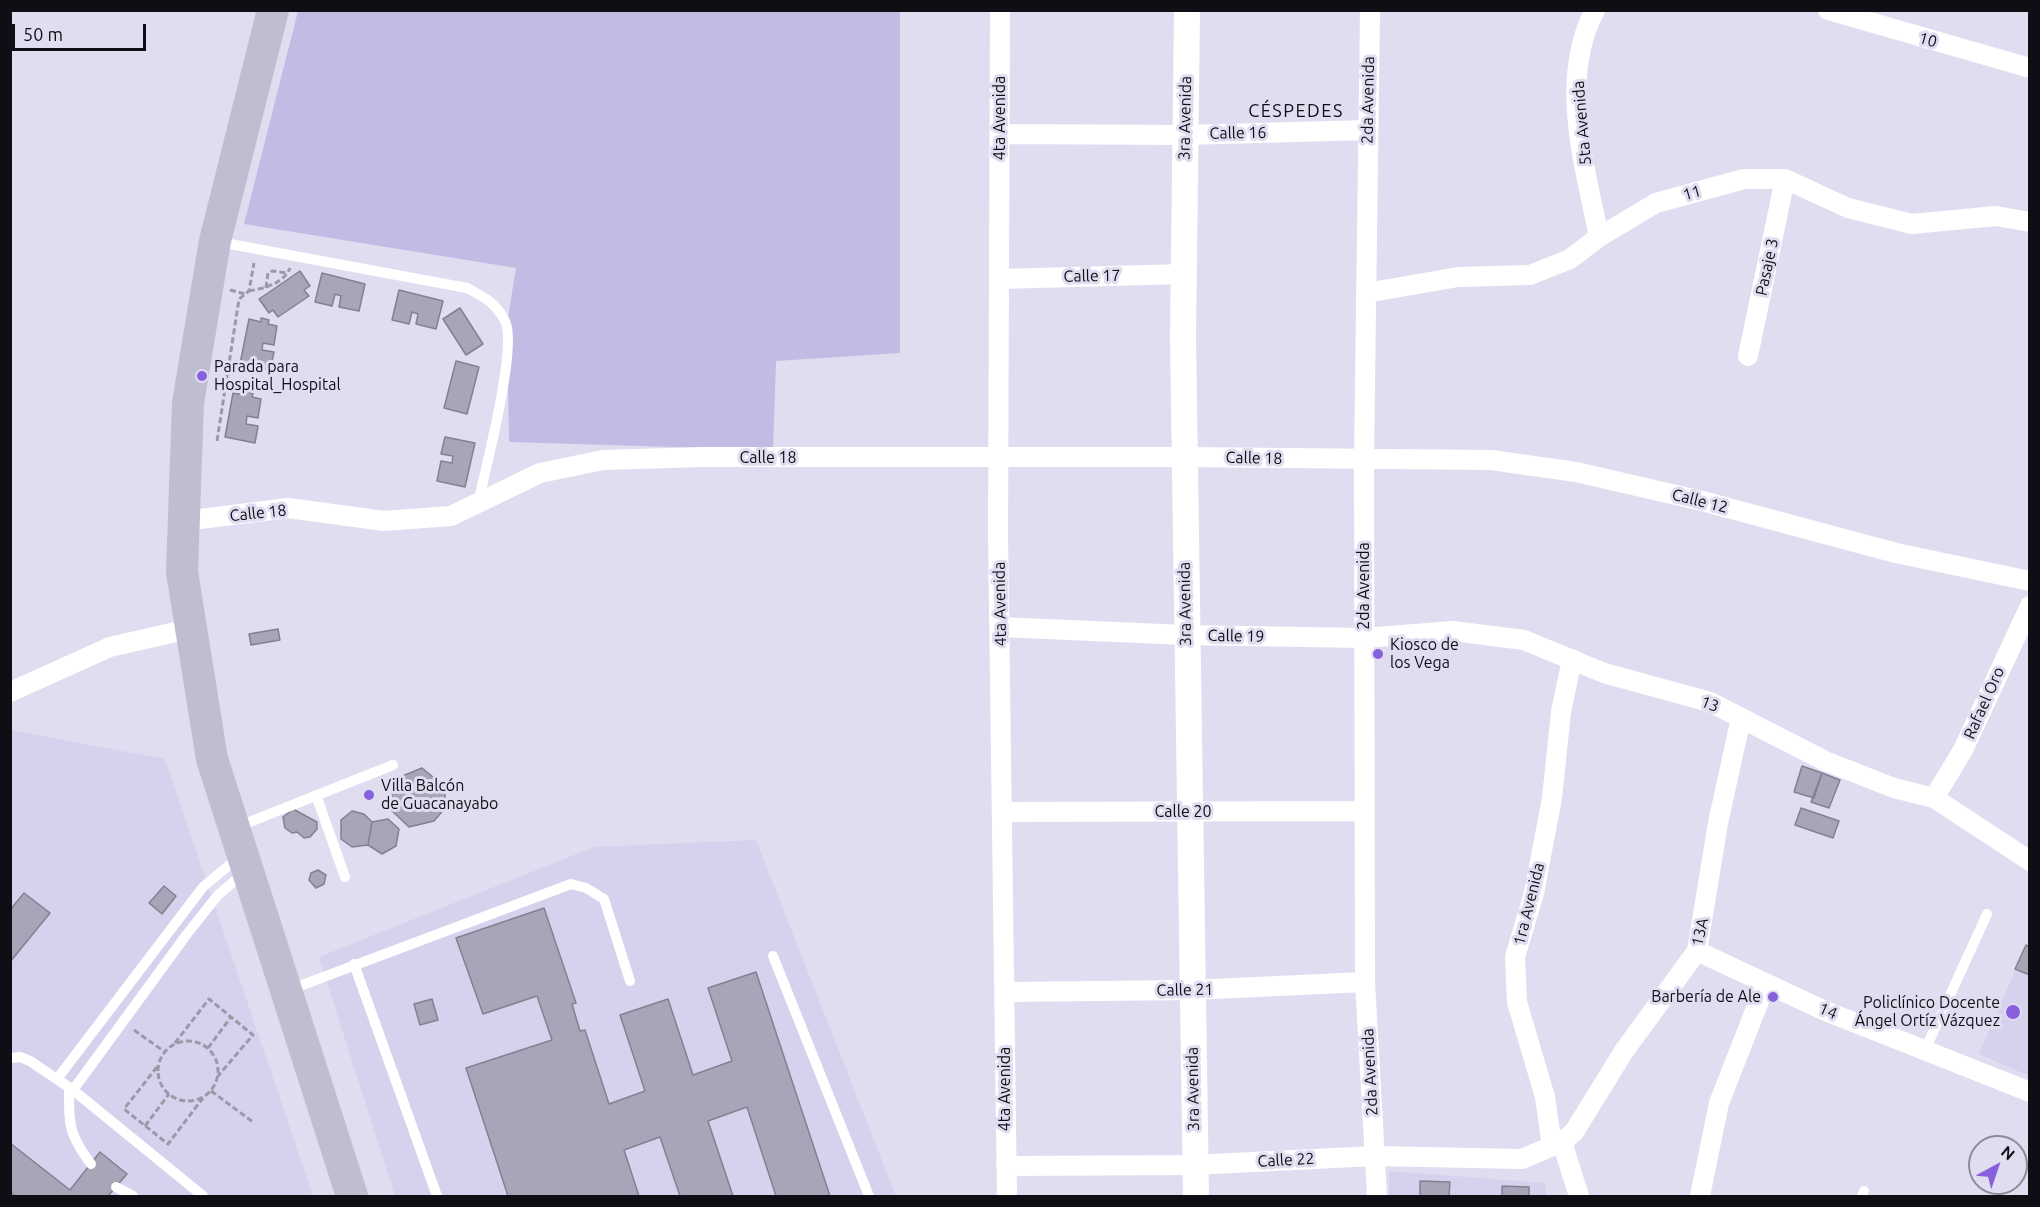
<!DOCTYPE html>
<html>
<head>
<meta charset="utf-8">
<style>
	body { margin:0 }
	#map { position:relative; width:2040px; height:1207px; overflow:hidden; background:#e1ddf1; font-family:Ubuntu,sans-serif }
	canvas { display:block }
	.frame { position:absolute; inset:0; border:12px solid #0f0e15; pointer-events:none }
	.north { position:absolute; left:1968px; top:1135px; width:60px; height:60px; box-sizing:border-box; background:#e1ddf1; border:2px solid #8d8a99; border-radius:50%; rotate:40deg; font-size:16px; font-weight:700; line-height:24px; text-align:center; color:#0f0e15 }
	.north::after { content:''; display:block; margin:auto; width:21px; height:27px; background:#8761dc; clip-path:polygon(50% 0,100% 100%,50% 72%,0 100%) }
	.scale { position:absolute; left:12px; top:24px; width:134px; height:27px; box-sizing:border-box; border:3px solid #0f0e15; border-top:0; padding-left:8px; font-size:18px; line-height:21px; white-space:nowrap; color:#0f0e15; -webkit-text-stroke:4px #e1ddf1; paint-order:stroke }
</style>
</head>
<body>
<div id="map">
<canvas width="2040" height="1207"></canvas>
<div class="frame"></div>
<div class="north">N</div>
<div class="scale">50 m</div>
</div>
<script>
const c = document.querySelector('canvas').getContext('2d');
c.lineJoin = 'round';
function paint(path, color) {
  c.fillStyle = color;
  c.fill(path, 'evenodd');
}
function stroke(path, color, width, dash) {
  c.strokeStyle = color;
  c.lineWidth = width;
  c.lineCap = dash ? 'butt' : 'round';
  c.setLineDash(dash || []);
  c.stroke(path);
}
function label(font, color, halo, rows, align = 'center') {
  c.font = font + ' Ubuntu,sans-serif';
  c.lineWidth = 6;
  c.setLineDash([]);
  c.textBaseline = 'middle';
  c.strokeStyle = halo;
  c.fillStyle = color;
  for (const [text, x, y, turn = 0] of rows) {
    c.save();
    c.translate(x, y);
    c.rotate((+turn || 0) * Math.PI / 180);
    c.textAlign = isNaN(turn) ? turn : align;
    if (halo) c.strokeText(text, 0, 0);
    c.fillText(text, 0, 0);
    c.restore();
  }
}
const built = new Path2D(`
	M10 730 165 759 313 1196H11Z
	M756 840 896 1196H395L319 957 594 847Z
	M2026 945 2030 947 2029 1076 1979 1054Z
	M1389 1171 1546 1183V1196H1389Z`);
const green = new Path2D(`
	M298 11H900V353L776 361 773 450 509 442 507 323 516 268 244 224Z`);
const building = new Path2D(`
	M300 271 310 286 304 290 309 296 278 317 273 310 269 313 259 299Z
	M322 273 365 284 359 311 339 307 341 296 335 294 332 306 315 302Z
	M399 290 443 301 436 329 416 324 418 314 412 312 409 324 392 320Z
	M460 308 483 344 466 355 443 319Z
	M261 318 269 320 268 324 277 326 274 345 263 343 262 350 274 352 270 370 240 364 249 319 261 322Z
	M456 361 479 367 467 414 444 408Z
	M245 392 253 393 252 397 261 399 258 418 247 416 246 424 258 426 255 443 225 437 233 393 245 395Z
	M445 437 475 443 465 487 437 481 441 461 452 463 453 456 441 454Z
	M278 629 280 640 251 645 249 634Z
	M1802 766 1822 773 1814 798 1794 792Z
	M422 768 444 786 446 807 434 821 409 827 389 808 395 779Z
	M1822 773 1840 780 1829 808 1811 802Z
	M1801 808 1839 821 1833 838 1795 825Z
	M293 809 317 822V829L310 837 304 838 297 832 292 833 285 828 283 817Z
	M352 811 364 814 372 822 368 845 352 847 341 839V820Z
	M388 819 399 829 396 846 382 854 368 845 372 822Z
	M318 870 326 875 324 884 316 888 309 880 311 873Z
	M164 886 176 896 162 914 149 903Z
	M24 893 50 913 10 962V910Z
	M544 908 576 1003 572 1004 580 1031 585 1030 609 1104 645 1091 620 1015 668 999 693 1075 732 1061 708 988 756 972 830 1196H776L747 1107 708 1121 733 1196H680L660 1137 624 1150 639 1196H508L466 1068 552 1040 537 996 483 1014 456 938Z
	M2026 945 2030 947V975L2015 969Z
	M432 999 438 1020 420 1025 414 1004Z
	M10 1143 70 1190 100 1152 127 1174 108 1196H16L10 1192Z
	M1420 1181 1450 1182 1449 1196H1420Z
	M1502 1186 1529 1187V1196H1502Z`);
const path = new Path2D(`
	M266 288 268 273 272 271 288 273
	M230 290 245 294
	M249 291C265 288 283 284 290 268
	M217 441 239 299 249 291 254 263
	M134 1030 165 1052
	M158 1071a30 30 0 1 1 60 0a30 30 0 1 1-60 0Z
	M175 1043 209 999 253 1035 218 1076
	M208 1048 231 1017
	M157 1067 124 1109 168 1144 203 1098
	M211 1091 253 1122
	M145 1126 169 1094`);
const service = new Path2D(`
	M219 242 467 288C484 297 496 303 505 321 518 346 485 470 478 504
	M316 795 345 877
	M237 827 393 765
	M773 956 869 1196
	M354 964 437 1196
	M289 990 571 884 586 888 604 899 630 981
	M1925 1050 1987 914
	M10 1058 20 1057 30 1061 73 1090 203 1196
	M57 1079 203 887 240 856
	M69 1087C69 1125 68 1133 91 1164
	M73 1090 187 934 218 895 245 872
	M116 1187 133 1196
	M1862 1196 1864 1191`);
const minor = new Path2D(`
	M1000 10 998 534 1007 1196
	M1370 10 1364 460 1365 982 1377 1196
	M1595 10C1558 79 1585 166 1599 237
	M1828 10 2030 68
	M1000 134 1184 135 1368 130
	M999 279 1184 274
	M1366 293 1458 277 1530 275 1570 259 1599 237 1656 203 1744 179H1785L1848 208 1912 224 1996 216 2030 222
	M1748 356 1785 179
	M184 521 288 508 384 521 451 516 540 473 603 460 703 457H1184L1491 460 1576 472 1702 501 1896 553 2030 581
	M1000 627 1185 635 1364 638 1453 631 1524 640 1604 673 1710 702 1825 761 1894 788 1934 798 2030 861
	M10 692 110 647 193 628
	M1934 798 1963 750 2030 606
	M1002 812 1364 811
	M1697 951 1823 1010 2030 1092
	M1006 992 1191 990 1365 982
	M1562 1142 1579 1196
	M1552 1146 1545 1097 1517 1002 1515 957 1534 893 1552 798 1561 712 1572 659
	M1006 1166 1193 1165 1374 1156 1522 1159 1562 1142 1574 1132 1624 1051 1697 951 1718 823 1741 718
	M1700 1196 1719 1103 1766 983`);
const tertiary = new Path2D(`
	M1187 10 1183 338 1196 1196`);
const primary = new Path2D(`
	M273 10 215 241 188 403 182 572 212 759 352 1196`);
const markers = [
	[202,376,6,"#8761dc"],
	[1378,654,6,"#8761dc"],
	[369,795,6,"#8761dc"],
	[1773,997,6,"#8761dc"],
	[2013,1012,8,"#8761dc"]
];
const streetNames = [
	["10",1928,40,16],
	["2da Avenida",1368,100,-89],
	["4ta Avenida",1000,118,-90],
	["3ra Avenida",1185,118,-89],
	["5ta Avenida",1582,123,-95],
	["Calle 16",1238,133,-1],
	["11",1692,193,-16],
	["Pasaje 3",1767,267,-78],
	["Calle 17",1092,276,-1],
	["Calle 18",768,458],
	["Calle 18",1254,458,1],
	["Calle 12",1700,501,14],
	["Calle 18",258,513,-6],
	["2da Avenida",1364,586,-90],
	["4ta Avenida",1000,604,-91],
	["3ra Avenida",1185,604,-91],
	["Calle 19",1236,636,1],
	["Rafael Oro",1984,703,-66],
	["13",1710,704,21],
	["Calle 20",1183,812],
	["1ra Avenida",1529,904,-76],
	["13A",1700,932,-77],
	["Calle 21",1185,990,-1],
	["14",1828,1011,23],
	["2da Avenida",1370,1072,-93],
	["4ta Avenida",1005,1089,-90],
	["3ra Avenida",1193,1089,-91],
	["Calle 22",1286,1160,-3]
];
const poiNames = [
	["Parada para",214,367],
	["Hospital_Hospital",214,385],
	["Kiosco de",1390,645],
	["los Vega",1390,663],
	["Villa Balcón",381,786],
	["de Guacanayabo",381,804],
	["Barbería de Ale",1761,997,"right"],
	["Policlínico Docente",2000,1003,"right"],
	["Ángel Ortíz Vázquez",2000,1021,"right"]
];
const neighbourhoodNames = [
	["CÉSPEDES",1296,111]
];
paint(built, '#d7d1ed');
paint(green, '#c3bbe4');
paint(building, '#a8a5b8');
stroke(building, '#838092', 1.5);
stroke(path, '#9b98a8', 3, [6, 3]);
stroke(service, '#fff', 10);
stroke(minor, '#fff', 20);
stroke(tertiary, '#fff', 26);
stroke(primary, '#c1bdd1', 32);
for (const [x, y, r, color] of markers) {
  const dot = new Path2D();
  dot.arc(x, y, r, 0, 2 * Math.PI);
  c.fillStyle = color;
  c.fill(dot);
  stroke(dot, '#e1ddf1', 2);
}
label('16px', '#0f0e15', '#e1ddf1', streetNames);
label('16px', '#0f0e15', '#e1ddf1', poiNames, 'left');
c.letterSpacing = '1.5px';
label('18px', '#0f0e15', '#e1ddf1', neighbourhoodNames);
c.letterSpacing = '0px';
</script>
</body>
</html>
